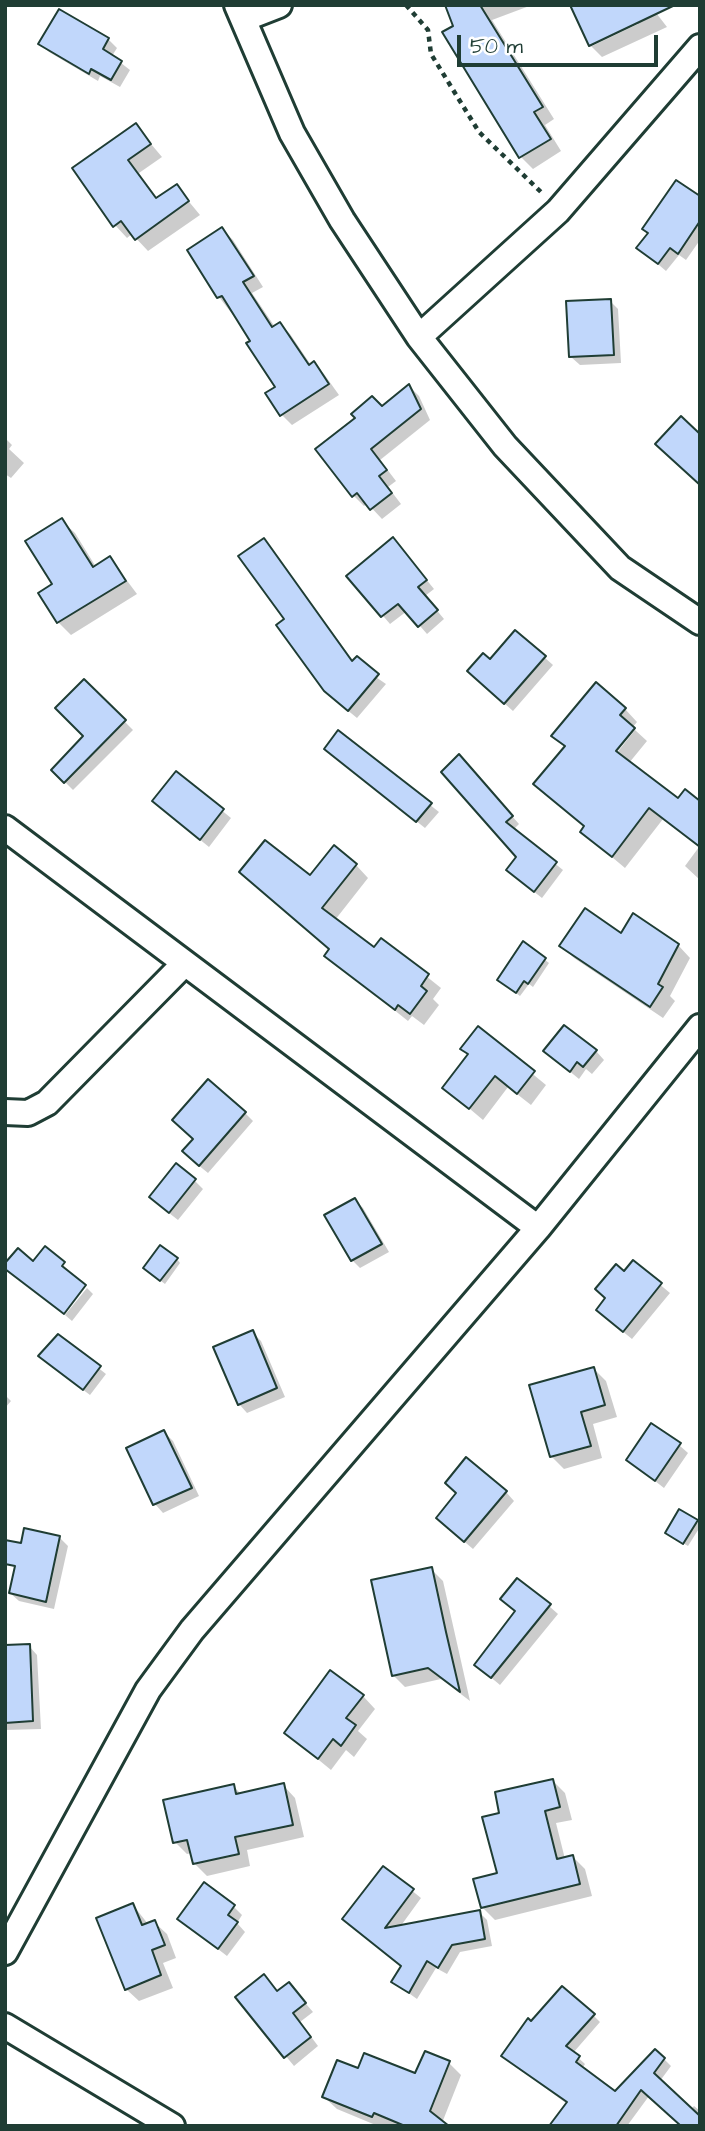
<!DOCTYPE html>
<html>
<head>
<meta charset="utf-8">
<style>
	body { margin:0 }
	#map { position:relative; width:705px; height:2131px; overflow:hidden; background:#fff; font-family:"Architects Daughter",sans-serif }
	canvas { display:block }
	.frame { position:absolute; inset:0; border:7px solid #1f3d34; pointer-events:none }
	.scale { position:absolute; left:457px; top:35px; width:201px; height:32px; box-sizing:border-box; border:4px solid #1f3d34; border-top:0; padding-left:9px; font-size:21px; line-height:24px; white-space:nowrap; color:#1f3d34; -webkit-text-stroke:5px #fff; paint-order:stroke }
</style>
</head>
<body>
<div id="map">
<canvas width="705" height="2131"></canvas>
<div class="frame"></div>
<div class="scale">50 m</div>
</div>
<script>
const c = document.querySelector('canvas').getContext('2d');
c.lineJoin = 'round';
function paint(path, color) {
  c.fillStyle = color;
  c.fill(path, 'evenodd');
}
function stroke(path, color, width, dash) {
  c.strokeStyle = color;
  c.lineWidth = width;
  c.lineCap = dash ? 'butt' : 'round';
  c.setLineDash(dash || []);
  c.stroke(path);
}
const shadow = new Path2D(`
	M447 5H532L492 20 554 119 545 125 561 151 533 169 521 157Z
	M570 5H619L622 12 630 5H650L667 27 602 57 590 45ZM637 21 638 24 592 46V42Z
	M108 39 117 48 112 56 130 70 120 87 100 76 98 81 49 52 40 44Z
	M135 125 162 157 139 173 158 199 176 186 200 215 148 251 132 234 127 238 115 225 74 168Z
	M700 198V240L686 260 679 255 666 271 639 248Z
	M222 229 233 240 263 287 252 293 275 327 280 324 290 334 311 365 314 363 324 374 339 395 292 425 282 415 277 387 253 341 219 297Z
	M610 301 618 309 621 363 580 365 571 357Z
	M409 386 419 396 430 420 380 460 396 481 388 487 401 504 382 519 367 503 364 506 354 496 358 418 382 409Z
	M5 438 12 445 9 449 24 463 11 478 5 474Z
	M62 521 75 533 96 567 110 558 137 594 71 635 58 622 55 585Z
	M401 548 434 589 425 596 444 619 427 634 407 611 390 624 349 576Z
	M272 549 354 662 386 684 357 718 335 700 287 619Z
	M544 657 553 665 513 711 478 680 491 661Z
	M84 681 133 730 73 790 53 770 85 736Z
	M625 709 637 722 609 756 612 759 635 730 647 741 629 763 678 801 700 803V880L685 866 699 847 663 819 625 868 582 832 585 827 566 748 554 736Z
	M338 732 439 812 425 828 334 756Z
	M466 764 519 824 513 830 563 870 542 898 515 877 518 857Z
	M176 773 231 818 209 847 162 809Z
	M356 865 368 878 335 920 374 949 381 940 441 988 433 999 439 1005 424 1025 412 1016 408 1021 326 956 331 950 310 878Z
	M622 935 678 945 690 958 670 996 675 1001 663 1018 574 958 562 946Z
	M524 944 549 963 533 987 529 984 520 996 503 984Z
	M478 1029 546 1085 531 1105 508 1087 483 1120 444 1087 469 1055 462 1049Z
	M545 1051H596L604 1060 592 1074 586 1069 579 1079Z
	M245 1113 253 1121 208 1173 192 1160Z
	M194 1180 203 1189 178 1220 160 1206Z
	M355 1200 363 1208 389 1252 360 1268 352 1260Z
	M45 1248 84 1285 63 1313 12 1274 33 1263Z
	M177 1259 180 1263 165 1284 149 1272Z
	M633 1262 670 1293 632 1339 606 1318 624 1274Z
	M87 1288 93 1294 72 1321 65 1315Z
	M252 1332 261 1341 285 1397 247 1413 239 1404Z
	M58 1336 106 1374 90 1395 46 1362Z
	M594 1369 606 1381 617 1417 593 1424 602 1458 564 1469 551 1456Z
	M5 1395 11 1401 5 1408Z
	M164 1432 173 1441 199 1496 163 1513 155 1504 129 1448Z
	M679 1445 688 1453 664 1488 628 1460Z
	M506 1492 514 1501 473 1549 446 1526 458 1493Z
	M697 1522 700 1527 688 1546 671 1536Z
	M59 1537 68 1546 54 1609 19 1601 10 1593Z
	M431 1569 443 1581 470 1701 441 1679 405 1687 393 1675Z
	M549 1606 558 1614 500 1685 476 1665 517 1612Z
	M29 1646 37 1655 41 1729 5 1730V1647Z
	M363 1696 375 1709 358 1731 367 1739 354 1757 346 1750 331 1770 286 1733Z
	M552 1780 565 1793 572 1820 556 1823 565 1859 573 1857 585 1869 592 1896 495 1920 482 1907 499 1875 502 1814Z
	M283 1785 295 1798 304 1837 247 1850 250 1866 207 1876 194 1863 192 1853 187 1854 175 1842 233 1786 241 1794Z
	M384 1868 421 1898 400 1927 479 1912 487 1920 492 1946 460 1952 447 1974 436 1968 417 1999 393 1982 402 1966 352 1926Z
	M133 1905 148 1924 154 1922 167 1934 176 1958 163 1963 173 1988 139 2001 126 1989Z
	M234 1907 242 1915 237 1923 245 1932 227 1956 179 1919Z
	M289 1984 313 2012 300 2022 318 2046 294 2066 238 1998 272 1985 278 1993Z
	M593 2015 600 2022 573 2053 585 2064 582 2069 615 2094 664 2059 671 2066 660 2081 690 2110 694 2106 700 2111V2126L649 2096 627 2126H597L510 2062 532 2023Z
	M449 2063 461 2075 442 2123 446 2126H378L337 2109 324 2097 359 2071 416 2076Z`);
const building = new Path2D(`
	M445 5H480L543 107 534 112 551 139 519 158 442 32 453 26Z
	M570 5H675L589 46Z
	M59 9 109 38 103 49 122 61 111 80 91 69 89 74 38 44Z
	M136 123 151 144 128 160 156 198 177 184 189 201 135 240 121 221 113 227 72 168Z
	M676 180 700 196V221L678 254 670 248 658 264 636 248 648 233 642 229Z
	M222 227 254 276 243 282 272 327 280 322 309 365 314 361 329 384 280 416 265 393 275 387 246 343 250 341 222 296 217 298 187 250Z
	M611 299 614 355 569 357 566 301Z
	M409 384 421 409 371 449 387 470 379 476 392 493 370 510 357 493 352 497 315 449 355 418 351 414 372 396 382 406Z
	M681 416 700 434V485L655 444Z
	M62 518 93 567 110 556 126 581 57 623 38 593 52 584 25 541Z
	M393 537 427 580 418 587 438 610 418 627 398 604 381 617 346 576Z
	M264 538 352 661 357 656 379 674 348 711 324 691 276 625 284 619 238 556Z
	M515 630 546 656 504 704 467 671 483 653 490 659Z
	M84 679 126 720 64 783 51 770 83 736 55 708Z
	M596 682 626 708 620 715 635 728 616 751 678 798 685 789 700 801V847L649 808 612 857 580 832 584 826 533 784 565 746 551 736Z
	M338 730 432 803 416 822 324 749Z
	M459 754 513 816 506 822 557 862 534 892 506 870 516 857 441 772Z
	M176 771 224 809 200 840 152 801Z
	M265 840 310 875 334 845 357 864 322 908 374 947 381 938 429 974 421 986 427 991 410 1014 398 1005 395 1010 324 956 329 949 239 872Z
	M585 908 621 933 633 913 679 944 658 984 663 987 650 1007 559 946Z
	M523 941 546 958 528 984 524 981 516 993 497 980Z
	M564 1025 597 1050 583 1067 577 1062 570 1072 543 1051Z
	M478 1026 535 1071 517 1094 495 1076 469 1109 442 1088 468 1054 460 1049Z
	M208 1079 246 1112 199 1166 182 1151 193 1139 172 1120Z
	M176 1163 196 1179 169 1213 149 1197Z
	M355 1198 382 1244 351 1261 324 1215Z
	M160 1245 178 1258 160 1281 143 1268Z
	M45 1246 65 1262 62 1266 86 1285 64 1314 5 1269V1263L18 1248 33 1261Z
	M633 1260 662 1283 623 1332 596 1310 605 1298 595 1289 616 1264 624 1271Z
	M253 1330 277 1388 238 1405 213 1347Z
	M58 1334 101 1366 83 1390 38 1356Z
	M594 1367 605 1405 581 1412 591 1446 550 1457 529 1385Z
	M651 1423 681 1443 655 1481 626 1460Z
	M164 1430 192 1488 153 1505 126 1448Z
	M466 1457 507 1491 464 1542 436 1518 456 1493 445 1483Z
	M679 1509 698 1520 683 1544 665 1533Z
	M24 1528 60 1536 46 1602 9 1593 15 1566 5 1564V1540L21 1543Z
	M432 1567 446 1632 460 1692 428 1668 392 1676 371 1580Z
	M517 1578 551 1604 491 1678 474 1665 515 1611 500 1599Z
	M30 1644 33 1721 5 1723V1645Z
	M330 1670 364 1695 346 1718 356 1725 341 1746 333 1739 318 1759 284 1733Z
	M553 1779 560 1807 545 1811 557 1859 573 1855 580 1884 481 1908 473 1879 497 1873 482 1817 499 1813 495 1792Z
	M284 1783 293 1825 235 1837 239 1854 193 1864 187 1840 173 1843 163 1800 234 1784 236 1794Z
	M383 1866 414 1889 385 1928 480 1910 485 1939 452 1945 438 1968 427 1961 409 1993 391 1982 401 1966 342 1919Z
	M204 1882 235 1905 228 1915 238 1922 218 1949 177 1919Z
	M133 1903 142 1925 155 1920 165 1945 152 1950 161 1975 125 1990 96 1918Z
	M264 1974 277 1991 289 1982 306 2003 293 2013 311 2037 284 2058 235 1997Z
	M562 1986 595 2014 566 2046 580 2056 576 2062 615 2091 655 2049 665 2058 654 2073 700 2116V2126H681L641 2090 616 2126H549L567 2102 501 2056 528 2018 531 2021Z
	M425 2051 450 2061 430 2111 449 2126H405L374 2113 372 2117 322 2097 337 2060 358 2068 364 2053 415 2073Z`);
const path = new Path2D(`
	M406 5 428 30 431 54 479 132 541 192`);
const street = new Path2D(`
	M237 5 292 133 342 220 419 337 505 446 620 568 700 622
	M243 19 279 5
	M419 337 558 211 700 47
	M5 828 538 1228
	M5 1112 28 1113 47 1103 184 964
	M5 1952 148 1690 192 1630 538 1228 700 1027
	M5 2026 172 2126`);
paint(shadow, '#0003');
paint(building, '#c1d7fb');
stroke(building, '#1f3d34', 2);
stroke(street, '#1f3d34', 30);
stroke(path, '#1f3d34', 4.5, [5, 5]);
stroke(street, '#fff', 24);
</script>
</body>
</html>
